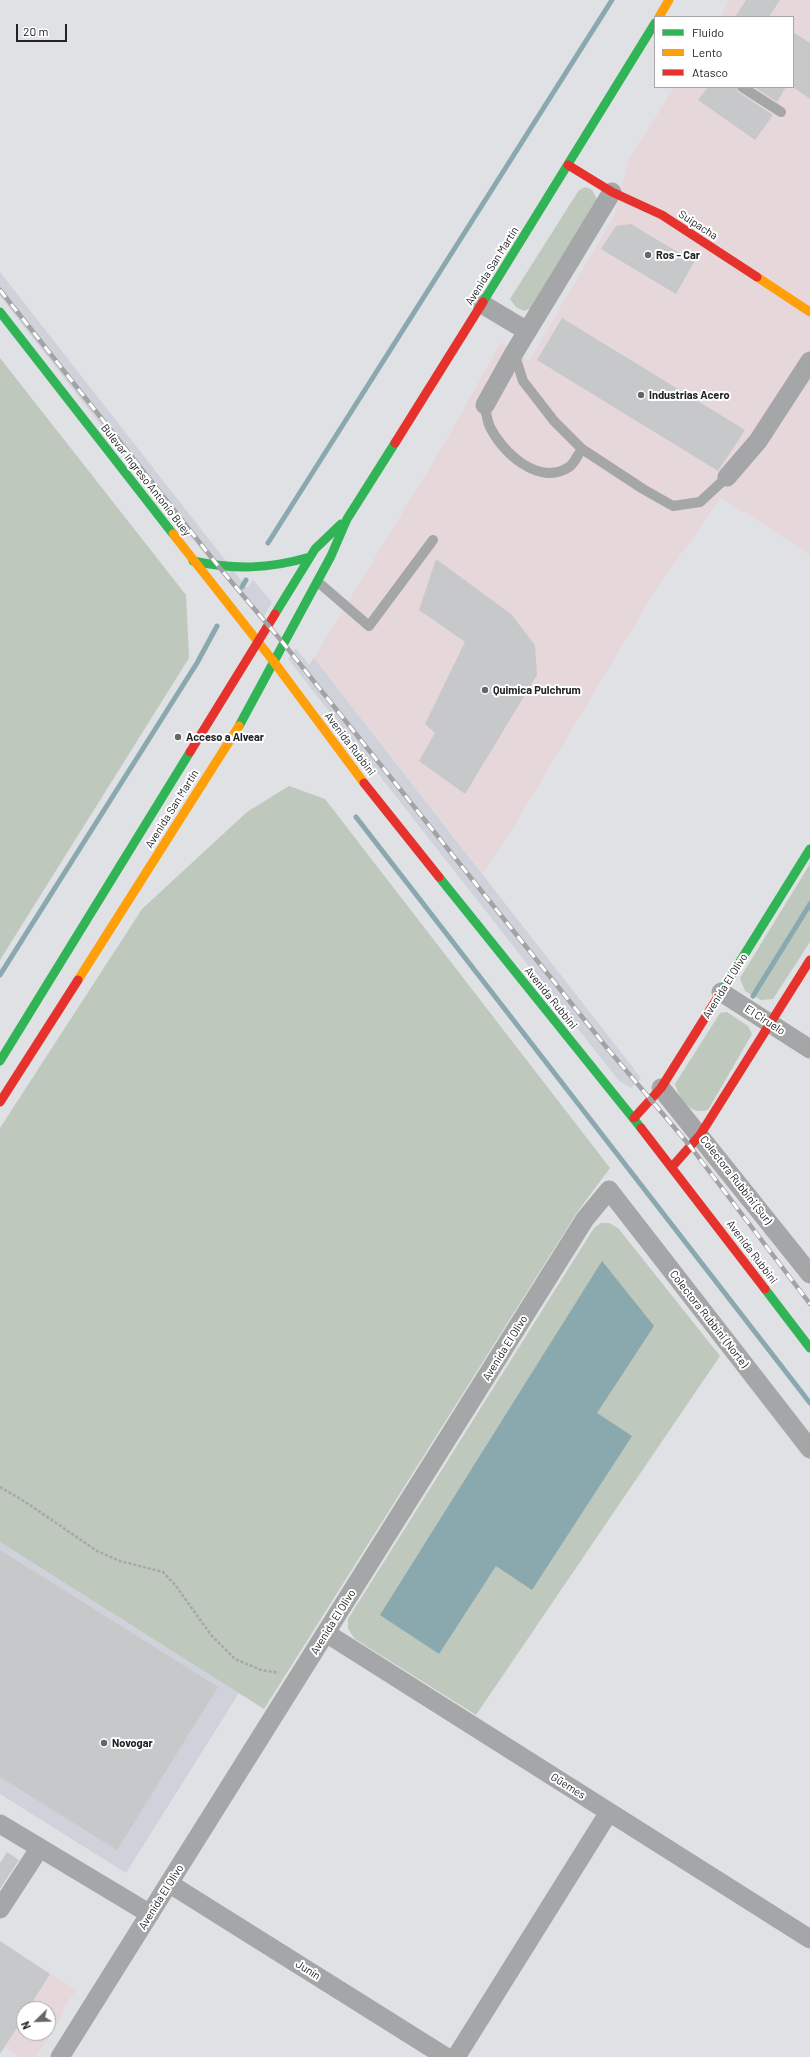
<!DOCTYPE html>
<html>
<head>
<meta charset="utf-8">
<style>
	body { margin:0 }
	#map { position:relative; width:810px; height:2057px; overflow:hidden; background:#e0e1e5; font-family:Barlow,sans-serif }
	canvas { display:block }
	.legend { position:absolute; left:654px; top:16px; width:140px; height:72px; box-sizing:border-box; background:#fff; border:1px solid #a7a7a8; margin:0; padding:5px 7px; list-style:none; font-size:12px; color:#222325 }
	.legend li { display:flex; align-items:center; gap:8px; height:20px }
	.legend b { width:20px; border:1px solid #a7a7a8 }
	.north { position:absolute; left:16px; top:2001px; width:40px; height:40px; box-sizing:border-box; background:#fff; border:1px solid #a7a7a8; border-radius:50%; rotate:247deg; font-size:11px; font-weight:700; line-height:16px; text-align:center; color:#222325 }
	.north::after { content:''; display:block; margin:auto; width:14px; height:18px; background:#646668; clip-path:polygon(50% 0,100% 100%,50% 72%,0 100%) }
	.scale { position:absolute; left:16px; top:24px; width:51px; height:18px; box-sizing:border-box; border:2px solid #222325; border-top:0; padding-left:5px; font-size:12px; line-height:14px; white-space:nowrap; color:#222325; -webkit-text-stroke:3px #fff; paint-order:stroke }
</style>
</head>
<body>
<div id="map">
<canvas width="810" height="2057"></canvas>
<ul class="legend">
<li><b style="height:5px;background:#30b455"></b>Fluido</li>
<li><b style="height:5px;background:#ff9f0a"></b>Lento</li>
<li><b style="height:5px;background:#e5322d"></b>Atasco</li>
</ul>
<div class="north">N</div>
<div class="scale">20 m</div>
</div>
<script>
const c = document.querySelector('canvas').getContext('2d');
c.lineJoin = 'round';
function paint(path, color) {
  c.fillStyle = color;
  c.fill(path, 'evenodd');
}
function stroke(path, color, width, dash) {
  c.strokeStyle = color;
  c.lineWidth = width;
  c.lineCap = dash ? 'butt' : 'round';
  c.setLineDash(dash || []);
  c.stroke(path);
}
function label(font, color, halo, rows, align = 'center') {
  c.font = font + ' Barlow,sans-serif';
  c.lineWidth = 4;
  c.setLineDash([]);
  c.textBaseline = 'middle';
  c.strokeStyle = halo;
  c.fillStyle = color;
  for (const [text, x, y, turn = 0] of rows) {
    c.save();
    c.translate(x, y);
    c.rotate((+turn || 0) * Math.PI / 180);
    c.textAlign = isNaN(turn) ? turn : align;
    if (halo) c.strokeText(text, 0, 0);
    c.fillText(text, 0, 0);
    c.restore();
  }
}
const built = new Path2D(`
	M0 272 247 588 253 580 272 602 261 621 158 498 0 296Z
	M296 648 309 665 314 658 641 1078 631 1088 619 1081 288 659Z
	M0 1542 239 1693 126 1873 0 1794Z`);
const industrial = new Path2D(`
	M730 0H810V555L721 497 653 594 511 831 483 874 314 658 444 444 501 342 529 361 614 216 630 156 675 87H793V17H720Z
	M0 1941 76 1990 64 2008 60 2020 36 2057H19L0 2044ZM24 2009H48V2033H24Z`);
const green = new Path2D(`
	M586 187 592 190 598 201 532 308 524 311 516 307 510 299 579 190Z
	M0 358 186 595 189 658 0 960Z
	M289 786 325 799 610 1168 578 1211 264 1709 0 1542V1128L142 909 247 812Z
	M810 864V942L773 999 761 1000 745 991 740 978Z
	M727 1012 748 1026 752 1034 708 1110C690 1115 680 1100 675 1084L720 1013Z
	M601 1223H609L618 1228 720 1356 476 1715 355 1639 348 1629V1619L594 1228Z`);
const water = new Path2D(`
	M602 1261 654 1326 597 1413 632 1436 532 1590 496 1566 439 1654 380 1615Z`);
const stream = new Path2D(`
	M268 543 612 0
	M242 587 246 580
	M356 817 810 1403
	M0 975 197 663 217 626
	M753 996 810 904`);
const building = new Path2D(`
	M746 0H780L769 17H735Z
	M793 32 810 43V99L793 87Z
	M708 87H736L738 92 773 115 755 140 698 100Z
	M754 87H786L777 102Z
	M631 224 694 262 676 294 601 249 616 226Z
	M562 318 745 430 718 471 537 360Z
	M436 559 511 614 535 645 537 675 465 794 419 761 435 733 425 724 465 642 419 610Z
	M0 1550 218 1687 117 1850 0 1777Z
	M7 1852 19 1860 0 1889V1863Z
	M0 1941 50 1974 28 2009H24L22 2020 0 2054Z`);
const path = new Path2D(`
	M0 1487 27 1503 97 1551 120 1561 163 1572 176 1586 211 1635 235 1659 261 1670 279 1673`);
const lane = new Path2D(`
	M742 87 781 112
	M514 353 523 381 554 421 582 449 643 489 673 506 700 502 727 477
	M485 405C486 412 487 421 490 427 502 452 539 487 569 467 574 464 578 454 582 449
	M318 582 369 626 433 540`);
const street = new Path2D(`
	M482 304 527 331
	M485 405 514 353 612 192
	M727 477 758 441 810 361
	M721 992 810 1049
	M661 1088 810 1274
	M326 1633 810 1939
	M0 1824 150 1914
	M170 1884 446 2057
	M0 1909 39 1849
	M60 2057 585 1219 609 1190 810 1449
	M456 2057 609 1812`);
const fast = new Path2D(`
	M483 302 655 23
	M0 312 173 534
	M193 561C236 570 268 569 310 557
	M275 614 315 549 341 524
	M239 726 331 556 347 519 395 443
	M439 877 641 1128
	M718 997 810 849
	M0 1061 190 752
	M765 1289 810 1348`);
const slow = new Path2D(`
	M659 17 669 0
	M757 277 810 312
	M173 534 274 662 364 783
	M78 980 239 726`);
const jam = new Path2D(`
	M568 165 612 192 662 215 757 277
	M395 443 483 302
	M190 752 275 614
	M364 783 439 877
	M0 1102 78 980
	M634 1118 661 1088 718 997
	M641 1128 765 1289
	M672 1167 700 1135 810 960`);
const rail = new Path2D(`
	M0 290 219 567 284 644 607 1048 690 1146 810 1304`);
const markers = [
	[648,255,4,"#646668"],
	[641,395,4,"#646668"],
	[485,690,4,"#646668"],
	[178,737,4,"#646668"],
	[104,1743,4,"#646668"]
];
const streetNames = [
	["Suipacha",698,225,33],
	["Avenida San Martín",492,266,-58],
	["Bulevar Ingreso Antonio Buey",146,480,52],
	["Avenida Rubbini",350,744,53],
	["Avenida San Martín",172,809,-58],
	["Avenida El Olivo",725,986,-58],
	["Avenida Rubbini",551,998,51],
	["El Ciruelo",765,1020,33],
	["Colectora Rubbini (Sur)",736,1180,52],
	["Avenida Rubbini",752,1252,53],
	["Colectora Rubbini (Norte)",709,1319,52],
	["Avenida El Olivo",505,1348,-58],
	["Avenida El Olivo",333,1622,-58],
	["Güemes",568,1786,32],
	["Avenida El Olivo",161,1897,-58],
	["Junín",308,1970,32]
];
const poiNames = [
	["Ros - Car",656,255],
	["Industrias Acero",649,395],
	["Quimica Pulchrum",493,690],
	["Acceso a Alvear",186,737],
	["Novogar",112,1743]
];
paint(built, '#cfd2da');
paint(industrial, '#e6d7da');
paint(green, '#bec8bd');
paint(water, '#89a9af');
stroke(stream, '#89a9af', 5);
paint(building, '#c7c8ca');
stroke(path, '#a7a7a9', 2.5, [3, 2]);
stroke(lane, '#a5a6a7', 10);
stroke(street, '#a5a6a7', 19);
stroke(fast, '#30b455', 9);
stroke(slow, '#ff9f0a', 9);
stroke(jam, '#e5322d', 9);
stroke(rail, '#a3a3a5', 4.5);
stroke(rail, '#fff', 3, [9]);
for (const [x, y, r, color] of markers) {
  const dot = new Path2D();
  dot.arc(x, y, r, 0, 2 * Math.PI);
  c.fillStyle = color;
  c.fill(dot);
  stroke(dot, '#fff', 1.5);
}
label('11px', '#222325', '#fff', streetNames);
label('bold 11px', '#222325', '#fff', poiNames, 'left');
</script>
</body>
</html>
